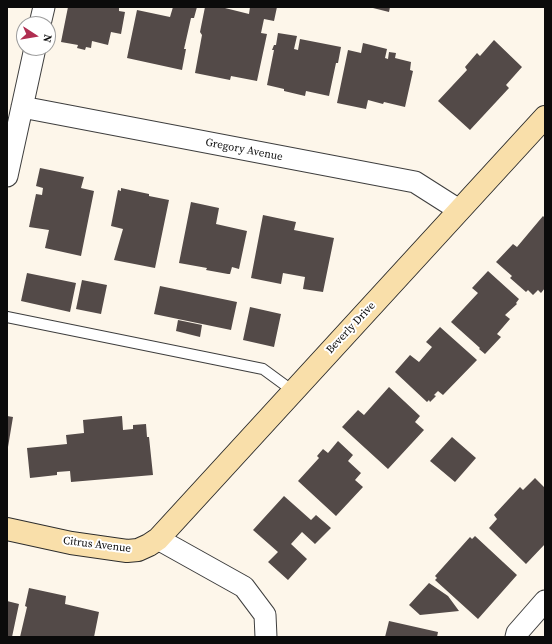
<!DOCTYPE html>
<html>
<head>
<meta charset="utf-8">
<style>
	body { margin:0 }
	#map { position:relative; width:552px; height:644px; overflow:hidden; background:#fdf6ea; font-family:"Source Serif 4",serif }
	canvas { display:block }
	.frame { position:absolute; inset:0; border:8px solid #0b0b0b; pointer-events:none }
	.north { position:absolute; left:16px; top:16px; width:40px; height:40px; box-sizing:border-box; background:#fff; border:1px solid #9d9d9d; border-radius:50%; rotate:102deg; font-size:11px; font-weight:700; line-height:16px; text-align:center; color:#0b0b0b }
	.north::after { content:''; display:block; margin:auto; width:14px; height:18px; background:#b02e51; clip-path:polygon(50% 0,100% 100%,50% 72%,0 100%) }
</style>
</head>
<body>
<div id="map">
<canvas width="552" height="644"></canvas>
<div class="frame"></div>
<div class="north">N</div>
</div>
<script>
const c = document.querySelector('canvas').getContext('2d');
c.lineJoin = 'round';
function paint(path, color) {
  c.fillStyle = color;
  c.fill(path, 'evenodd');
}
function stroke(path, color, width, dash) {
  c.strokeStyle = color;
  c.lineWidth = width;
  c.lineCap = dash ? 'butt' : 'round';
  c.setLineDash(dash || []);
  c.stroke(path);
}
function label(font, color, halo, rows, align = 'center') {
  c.font = font + ' "Source Serif 4",serif';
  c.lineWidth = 4;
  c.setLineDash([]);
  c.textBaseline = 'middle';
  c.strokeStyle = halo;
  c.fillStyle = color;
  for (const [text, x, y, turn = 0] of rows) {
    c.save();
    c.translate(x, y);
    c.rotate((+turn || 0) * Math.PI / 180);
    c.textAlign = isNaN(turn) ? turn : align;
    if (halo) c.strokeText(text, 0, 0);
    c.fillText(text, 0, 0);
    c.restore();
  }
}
const building = new Path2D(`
	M68 7H119V11L125 12 121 34 111 32 108 45 92 41 91 48 86 47 85 50 77 48 78 45 61 42Z
	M173 7H197L194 18H191L184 49H186L182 70 127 58 137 10 170 17Z
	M205 7H221L249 14 250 7H277L274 21 264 19 261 33 267 34 257 81 231 76 230 80 195 73 202 35 200 32Z
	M369 7H390L389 12Z
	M278 33 297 36 294 49 298 50 300 39 341 47 338 63H336L329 96 306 91 305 96 284 91V89L267 85 274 50H272L274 45H276Z
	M494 40 522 67 506 85 509 88 470 130 438 101 467 70 465 67 477 53 480 56Z
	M363 43 387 49 385 58 388 59 389 52 396 53 395 58 411 62 410 70 413 71 405 107 384 102 383 104 368 100 366 109 337 103 348 50 361 53Z
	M40 168 84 177 81 188 94 191 81 256 45 248 49 230 29 227 36 194 42 195 43 188 36 186Z
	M121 188 149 194V196L169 200 155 268 114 260 123 229 111 226 118 190 121 191Z
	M191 202 219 208 216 224 247 231 239 269 232 267 230 274H228L206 270 207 268 179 263Z
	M263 215 296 222 294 230 334 238 323 292 303 289 305 277 283 273 281 284 251 278Z
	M543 216 545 218V288L541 293 538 290 533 295 528 290 526 292 510 278 512 276 496 262 513 244 517 247Z
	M488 271 519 299 516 303 517 304 505 315 510 319 497 334 501 337 485 354 479 349 480 348 451 322 478 293 472 288Z
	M27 273 76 283 70 312 21 301Z
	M82 280 107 285 101 314 76 309Z
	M160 286 237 302 231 330 154 314Z
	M250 307 281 314 274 347 243 340Z
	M178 320 202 325 200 337 176 331Z
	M440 327 477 360 443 395 438 391 434 395 436 396 430 402 429 400 427 402 395 372 410 355 419 362 432 347 426 342Z
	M389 387 420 416 415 422 424 430 388 469 342 427 358 410 364 415Z
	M7 416 13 417 8 447H7Z
	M122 416 123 430 133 429V425L146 424 147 437H149L153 475 71 482 70 471 57 472V475L30 478 27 448 67 444 66 435 84 433 83 420Z
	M452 437 476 458 455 482 430 461Z
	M338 441 353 455 348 461 361 473 355 480 363 487 336 516 298 481 319 458 317 456 323 449 328 453Z
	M535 478 545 488V521L544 522 545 524V544L526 564 489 528 497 519 494 515 520 487 523 490Z
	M284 496 311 520 316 515 331 528 315 544 302 532 291 544 307 559 288 580 268 562 278 552 253 530Z
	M475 536 517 575 478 619 435 580 437 578 435 576 470 537 472 539Z
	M429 583 448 596 459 611 420 615 409 605Z
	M29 588 66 596 65 604 99 612 94 637H20L27 607 25 606Z
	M7 601 19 604 12 637H7Z
	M389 621 438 632 437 637H385Z`);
const lane = new Path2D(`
	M7 317 263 369 293 391`);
const street = new Path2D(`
	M40 24 44 7
	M22 107 415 182 459 210
	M7 176 35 48
	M158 539 244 587 265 615 266 637
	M516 637 517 633 545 601`);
const secondary = new Path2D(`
	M7 529 71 543 127 551 138 550 149 545 158 539 545 117`);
const streetNames = [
	["Gregory Avenue",244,150,11],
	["Beverly Drive",351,328,-47],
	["Citrus Avenue",97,545,7]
];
paint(building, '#534a48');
stroke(lane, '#3e3e3e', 12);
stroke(street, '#3e3e3e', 23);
stroke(secondary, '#2d2d2d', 24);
stroke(lane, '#fff', 10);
stroke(street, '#fff', 21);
stroke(secondary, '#f9dfaa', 22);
label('11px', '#0b0b0b', '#fff', streetNames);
</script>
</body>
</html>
